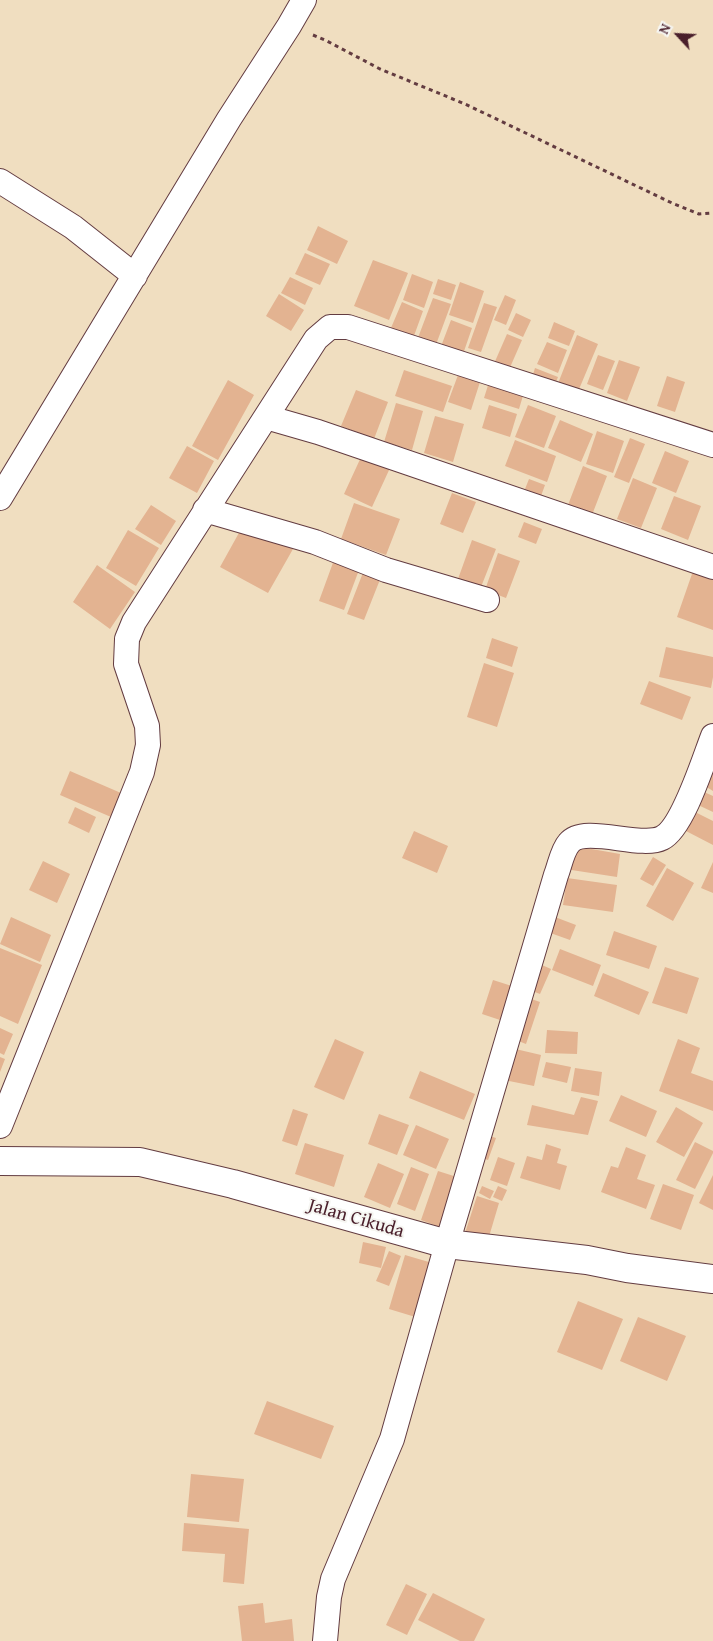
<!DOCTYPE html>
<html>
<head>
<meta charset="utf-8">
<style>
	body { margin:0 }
	#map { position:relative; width:713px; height:1641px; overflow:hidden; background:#f0dec0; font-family:"Gentium Book Plus",serif }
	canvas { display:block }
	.north { position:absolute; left:653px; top:10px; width:50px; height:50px; -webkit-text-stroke:4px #f6f6f2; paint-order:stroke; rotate:295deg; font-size:14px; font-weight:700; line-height:20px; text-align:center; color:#4a1f2b }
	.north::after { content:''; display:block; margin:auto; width:18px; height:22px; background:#4a1f2b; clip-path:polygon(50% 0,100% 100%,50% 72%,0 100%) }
</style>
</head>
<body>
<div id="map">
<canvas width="713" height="1641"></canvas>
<div class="north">N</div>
</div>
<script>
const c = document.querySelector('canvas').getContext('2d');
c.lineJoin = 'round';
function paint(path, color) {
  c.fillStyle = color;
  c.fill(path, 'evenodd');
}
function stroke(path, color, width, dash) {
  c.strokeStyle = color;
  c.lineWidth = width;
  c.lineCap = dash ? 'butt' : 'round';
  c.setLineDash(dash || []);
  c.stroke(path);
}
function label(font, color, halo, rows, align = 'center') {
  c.font = font + ' "Gentium Book Plus",serif';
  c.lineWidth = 4;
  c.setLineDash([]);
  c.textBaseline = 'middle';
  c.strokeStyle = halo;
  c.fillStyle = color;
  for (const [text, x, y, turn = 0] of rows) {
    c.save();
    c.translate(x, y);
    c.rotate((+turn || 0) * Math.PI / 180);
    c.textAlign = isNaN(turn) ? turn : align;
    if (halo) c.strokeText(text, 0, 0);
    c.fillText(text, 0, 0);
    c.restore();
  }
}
const building = new Path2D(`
	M318 226 348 241 337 264 307 250Z
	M305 253 330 264 320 285 295 274Z
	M373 260 408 273 389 320 354 306Z
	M412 274 433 282 424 308 403 300Z
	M290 277 313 288 305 305 281 293Z
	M438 279 456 285 451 300 433 294Z
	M460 282 484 291 473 323 449 315Z
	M279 294 304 310 291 331 266 316Z
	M505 295 516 300 506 325 494 320Z
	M433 298 451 304 434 350 416 343Z
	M402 302 423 311 411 344 388 335Z
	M484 303 497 307 481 352 468 348Z
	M516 313 531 320 523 337 508 330Z
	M451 320 472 328 462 357 440 349Z
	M554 322 575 331 569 346 548 338Z
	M507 334 522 340 508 372 493 366Z
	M577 335 598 344 577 394 557 386Z
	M547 342 567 350 558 373 537 364Z
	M598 355 615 361 603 390 587 384Z
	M619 360 640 367 627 401 607 393Z
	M535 368 558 377 553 389 531 381Z
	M404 370 452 386 443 412 395 396Z
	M458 375 480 382 471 410 448 402Z
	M667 376 685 382 675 412 657 406Z
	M490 379 525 389 519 409 484 398Z
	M228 380 254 395 218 460 192 446Z
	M356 390 388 402 374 439 341 426Z
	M396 403 423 411 412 450 384 442Z
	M489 405 517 414 510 437 482 428Z
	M528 405 556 416 544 448 515 437Z
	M435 416 464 424 453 462 424 453Z
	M560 420 593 434 581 462 548 448Z
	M597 431 624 441 613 473 586 464Z
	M630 438 645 444 629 483 614 477Z
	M515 440 556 456 547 482 505 466Z
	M187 446 214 461 197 493 169 478Z
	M665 451 689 461 676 493 652 483Z
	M362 455 390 468 372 507 344 494Z
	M583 466 607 476 592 515 568 505Z
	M633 478 657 488 641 528 617 519Z
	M529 479 545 485 541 496 525 489Z
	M452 493 476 502 463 533 440 524Z
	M674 496 701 506 688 540 661 529Z
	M354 503 400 519 386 555 341 539Z
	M151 505 176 521 161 545 135 529Z
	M245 522 293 549 268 593 220 567Z
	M524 522 542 529 536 544 518 537Z
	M128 530 159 548 136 586 106 568Z
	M472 540 496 549 481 587 458 579Z
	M498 553 520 561 506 598 485 590Z
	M334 560 359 570 344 610 319 601Z
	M97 565 135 592 110 629 73 602Z
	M364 570 381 577 364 620 347 614Z
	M693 571 713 578V630L677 617Z
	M492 638 518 647 512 667 486 658Z
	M666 647 713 657V677L711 688 659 677Z
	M484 663 514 673 497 727 467 717Z
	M649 681 691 697 682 720 640 704Z
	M713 770V791L705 786Z
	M70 771 121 793 111 817 60 795Z
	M704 792 713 796V812L698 805Z
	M75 807 96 817 89 833 68 823Z
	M695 812 713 821V845L686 831Z
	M414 831 448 846 437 873 402 858Z
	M569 845 620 854 617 877 565 869Z
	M653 857 666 865 653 886 640 879Z
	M43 861 70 874 57 903 29 890Z
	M713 862V893L701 888Z
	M667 868 694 883 673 921 646 906Z
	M567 878 617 885 613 912 563 905Z
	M547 914 576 925 570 940 542 930Z
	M11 917 51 935 40 962 0 944Z
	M614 931 657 946 649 969 606 955Z
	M0 948 42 965 18 1024 0 1016Z
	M560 949 601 965 593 986 552 970Z
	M535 962 551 969 540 994 524 988Z
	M665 967 699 978 687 1014 652 1003Z
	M603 973 649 992 639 1015 594 996Z
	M493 980 515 987 503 1021 482 1014Z
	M523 996 540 1002 526 1044 508 1037Z
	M0 1028 13 1034 4 1055 0 1053Z
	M547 1030 578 1032 577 1054 545 1053Z
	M335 1039 364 1052 344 1100 314 1087Z
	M678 1039 700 1048 691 1073 713 1081V1111L659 1091Z
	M507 1047 541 1055 534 1086 499 1079Z
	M0 1057 5 1059 0 1072Z
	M546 1062 571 1067 567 1083 542 1077Z
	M575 1068 602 1072 599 1096 571 1091Z
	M420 1071 475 1094 464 1120 409 1098Z
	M621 1095 657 1111 646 1137 609 1121Z
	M581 1097 598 1101 588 1135 527 1125 532 1105 574 1115Z
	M676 1107 703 1123 684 1157 656 1142Z
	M293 1109 308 1114 297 1146 282 1141Z
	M379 1114 409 1125 397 1155 368 1144Z
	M416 1125 449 1139 436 1169 403 1155Z
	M483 1134 496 1138 488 1160 476 1156Z
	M695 1142 713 1151V1153L695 1189 676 1180Z
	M305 1143 344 1155 334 1187 295 1174Z
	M546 1144 561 1149 557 1163 567 1166 560 1190 520 1178 527 1156 542 1160Z
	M626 1147 646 1155 637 1179 655 1185 646 1209 601 1192 611 1166 618 1168Z
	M498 1157 515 1163 507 1186 490 1180Z
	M378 1163 404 1174 390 1208 364 1197Z
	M411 1167 429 1174 415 1211 397 1204Z
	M438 1171 460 1178 443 1228 421 1220Z
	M713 1175V1210L699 1203Z
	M663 1184 694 1195 681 1230 650 1219Z
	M482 1186 494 1191 490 1199 479 1193Z
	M498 1186 507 1190 502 1201 493 1197Z
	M477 1196 499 1203 488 1240 465 1233Z
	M363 1242 386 1247 381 1268 359 1263Z
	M389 1251 401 1256 389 1286 376 1281Z
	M405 1255 439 1265 422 1319 389 1309Z
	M578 1301 623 1319 602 1370 557 1352Z
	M638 1317 686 1336 667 1381 620 1361Z
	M267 1401 334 1426 321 1459 254 1434Z
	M191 1474 244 1479 239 1522 187 1517Z
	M184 1523 249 1529 244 1584 223 1582 225 1554 182 1551Z
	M406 1584 427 1594 407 1635 386 1625Z
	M433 1593 485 1619 474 1641H460L418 1620Z
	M263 1603 265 1623 292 1619 294 1641H242L238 1606Z`);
const path = new Path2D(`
	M313 35 327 41 380 69 465 104 672 203 699 214 713 213`);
const minor = new Path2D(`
	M0 181 73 227 135 276
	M266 417 318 432 713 567
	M0 498 229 119 289 26 304 0
	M205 510 315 542 386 570 487 600
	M0 1126 142 772 148 745 147 726 126 664 127 639 134 622 316 339 330 327H348L713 445
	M325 1641 329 1597 333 1579 392 1439 447 1244 556 875C560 865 562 851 569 843 584 824 640 849 662 838 683 828 704 759 713 736`);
const tertiary = new Path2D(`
	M0 1161 140 1162 233 1184 447 1244 587 1260 627 1268 713 1279`);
const streetNames = [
	["Jalan Cikuda",356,1219,16]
];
paint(building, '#e3b391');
stroke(minor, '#633c41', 26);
stroke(tertiary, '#633c41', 30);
stroke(path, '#633c41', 3, [4, 4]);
stroke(minor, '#fff', 24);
stroke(tertiary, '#fff', 28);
label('19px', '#4a1f2b', '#f6f6f2', streetNames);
</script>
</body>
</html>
